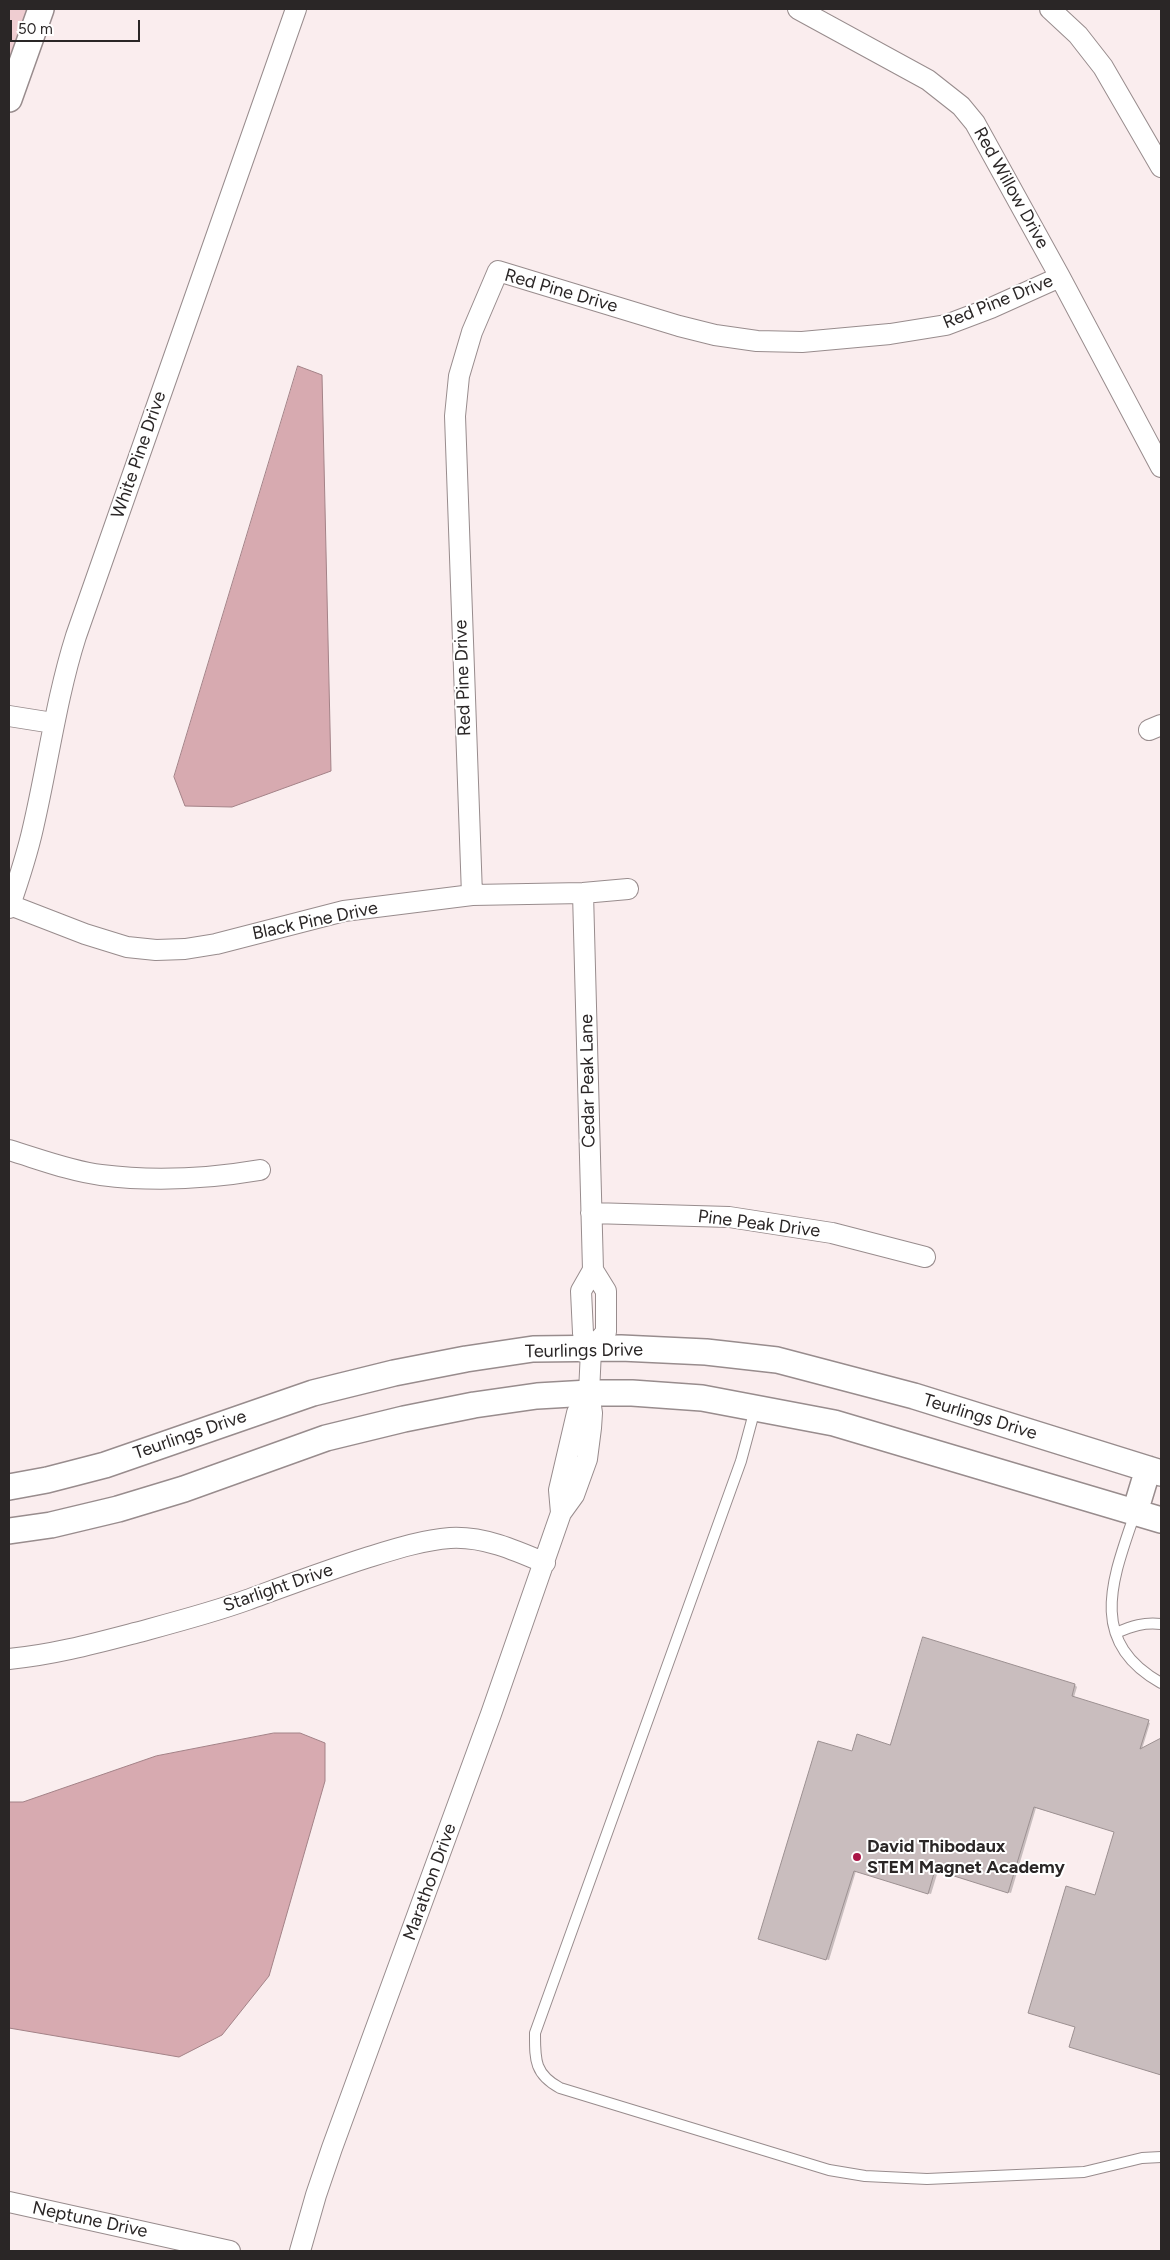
<!DOCTYPE html>
<html>
<head>
<meta charset="utf-8">
<style>
	body { margin:0 }
	#map { position:relative; width:1170px; height:2260px; overflow:hidden; background:#faedee; font-family:Figtree,sans-serif }
	canvas { display:block }
	.frame { position:absolute; inset:0; border:10px solid #2a2626; pointer-events:none }
	.scale { position:absolute; left:10px; top:20px; width:130px; height:22px; box-sizing:border-box; border:2px solid #2a2626; border-top:0; padding-left:6px; font-size:15px; line-height:18px; white-space:nowrap; color:#2a2626; -webkit-text-stroke:4px #fff; paint-order:stroke }
</style>
</head>
<body>
<div id="map">
<canvas width="1170" height="2260"></canvas>
<div class="frame"></div>
<div class="scale">50 m</div>
</div>
<script>
const c = document.querySelector('canvas').getContext('2d');
c.lineJoin = 'round';
function paint(path, color) {
  c.fillStyle = color;
  c.fill(path, 'evenodd');
}
function stroke(path, color, width, dash) {
  c.strokeStyle = color;
  c.lineWidth = width;
  c.lineCap = dash ? 'butt' : 'round';
  c.setLineDash(dash || []);
  c.stroke(path);
}
function label(font, color, halo, rows, align = 'center') {
  c.font = font + ' Figtree,sans-serif';
  c.lineWidth = 4;
  c.setLineDash([]);
  c.textBaseline = 'middle';
  c.strokeStyle = halo;
  c.fillStyle = color;
  for (const [text, x, y, turn = 0] of rows) {
    c.save();
    c.translate(x, y);
    c.rotate((+turn || 0) * Math.PI / 180);
    c.textAlign = isNaN(turn) ? turn : align;
    if (halo) c.strokeText(text, 0, 0);
    c.fillText(text, 0, 0);
    c.restore();
  }
}
const green = new Path2D(`
	M9 9H29L9 99Z`);
const water = new Path2D(`
	M298 366 322 375 331 771 232 807 185 806 174 777Z
	M274 1733H300L325 1743V1781L269 1976 222 2035 179 2057 9 2028V1802H23L156 1756Z`);
const shadow = new Path2D(`
	M1075 1685 1077 1687 1074 1697 1150 1723 1142 1749 1161 1739V1760L1141 1769 1161 1775V2075L1073 2048 1096 1897 1116 1832 1036 1808 1011 1893 938 1871 931 1894 856 1871 829 1960 762 1940 853 1753 891 1746Z`);
const building = new Path2D(`
	M923 1637 1075 1684 1072 1696 1149 1720 1140 1749 1161 1738V2075L1069 2047 1075 2027 1028 2013 1066 1886 1095 1895 1114 1832 1034 1807 1008 1893 935 1870 928 1894 854 1871 826 1960 758 1939 818 1741 852 1751 857 1734 890 1745Z`);
const service = new Path2D(`
	M755 1409 741 1461 535 2033C535 2059 534 2074 560 2088L829 2170 865 2176 927 2179 1084 2172 1142 2158 1161 2157
	M1135 1513C1113 1578 1086 1641 1161 1683
	M1116 1633C1132 1626 1144 1622 1161 1624`);
const minor = new Path2D(`
	M798 9 928 80 961 106 975 123 1060 277 1161 467
	M1050 9 1078 35 1103 67 1161 167
	M9 716 53 723
	M1149 730 1161 725
	M583 893 593 1270 606 1291V1332L591 1350
	M472 895 455 416 459 376 472 332 498 271 679 326 715 335 757 341 802 342 890 334 946 325 991 308 1060 277
	M10 905 85 934 127 947 156 950 185 949 216 944 344 911 472 895 583 893 628 889
	M9 908C18 882 27 855 33 828 48 764 56 699 76 636L296 9
	M9 1150C39 1159 70 1171 101 1175 155 1182 207 1179 260 1170
	M591 1213 729 1217 832 1233 925 1257
	M561 1513 559 1490 577 1413 589 1393
	M9 1659C52 1655 93 1644 135 1633 172 1623 211 1613 247 1600 288 1585 328 1570 369 1557 395 1549 423 1540 450 1538 483 1536 515 1550 545 1563
	M9 2202 230 2251
	M300 2251 316 2195 332 2148 491 1714 561 1513 574 1495 587 1459 591 1428 592 1413 589 1393 591 1350 583 1333 581 1291 593 1270`);
const tertiary = new Path2D(`
	M9 99 41 9
	M9 1487 47 1480 105 1465 313 1393 394 1373 466 1359 533 1349 621 1348 706 1352 777 1360 914 1396 1161 1473
	M1135 1512 1148 1469
	M9 1531 51 1525 118 1509 184 1489 326 1438 404 1419 474 1405 537 1396 589 1393H632L702 1398 834 1423 1161 1520`);
const markers = [
	[857,1857,5,"#aa1647"]
];
const streetNames = [
	["Red Willow Drive",1011,188,61],
	["Red Pine Drive",561,291,16],
	["Red Pine Drive",998,302,-22],
	["White Pine Drive",139,455,-71],
	["Red Pine Drive",463,678,-92],
	["Black Pine Drive",315,921,-12],
	["Cedar Peak Lane",588,1081,-91],
	["Pine Peak Drive",759,1224,7],
	["Teurlings Drive",584,1351,-1],
	["Teurlings Drive",980,1417,17],
	["Teurlings Drive",190,1435,-19],
	["Starlight Drive",278,1588,-19],
	["Marathon Drive",430,1882,-70],
	["Neptune Drive",90,2220,12]
];
const poiNames = [
	["David Thibodaux",867,1847],
	["STEM Magnet Academy",867,1868]
];
paint(green, '#efcdd1');
paint(water, '#d7aab0');
stroke(water, '#a38287', 1);
paint(shadow, '#0003');
paint(building, '#c9bdbe');
stroke(building, '#9c9091', 1);
stroke(service, '#988c8d', 12);
stroke(minor, '#988c8d', 22);
stroke(tertiary, '#988c8d', 28);
stroke(service, '#fff', 10);
stroke(minor, '#fff', 20);
stroke(tertiary, '#fff', 25);
for (const [x, y, r, color] of markers) {
  const dot = new Path2D();
  dot.arc(x, y, r, 0, 2 * Math.PI);
  c.fillStyle = color;
  c.fill(dot);
  stroke(dot, '#fff', 2);
}
label('18px', '#2a2626', '#fff', streetNames);
label('bold 18px', '#2a2626', '#fff', poiNames, 'left');
</script>
</body>
</html>
